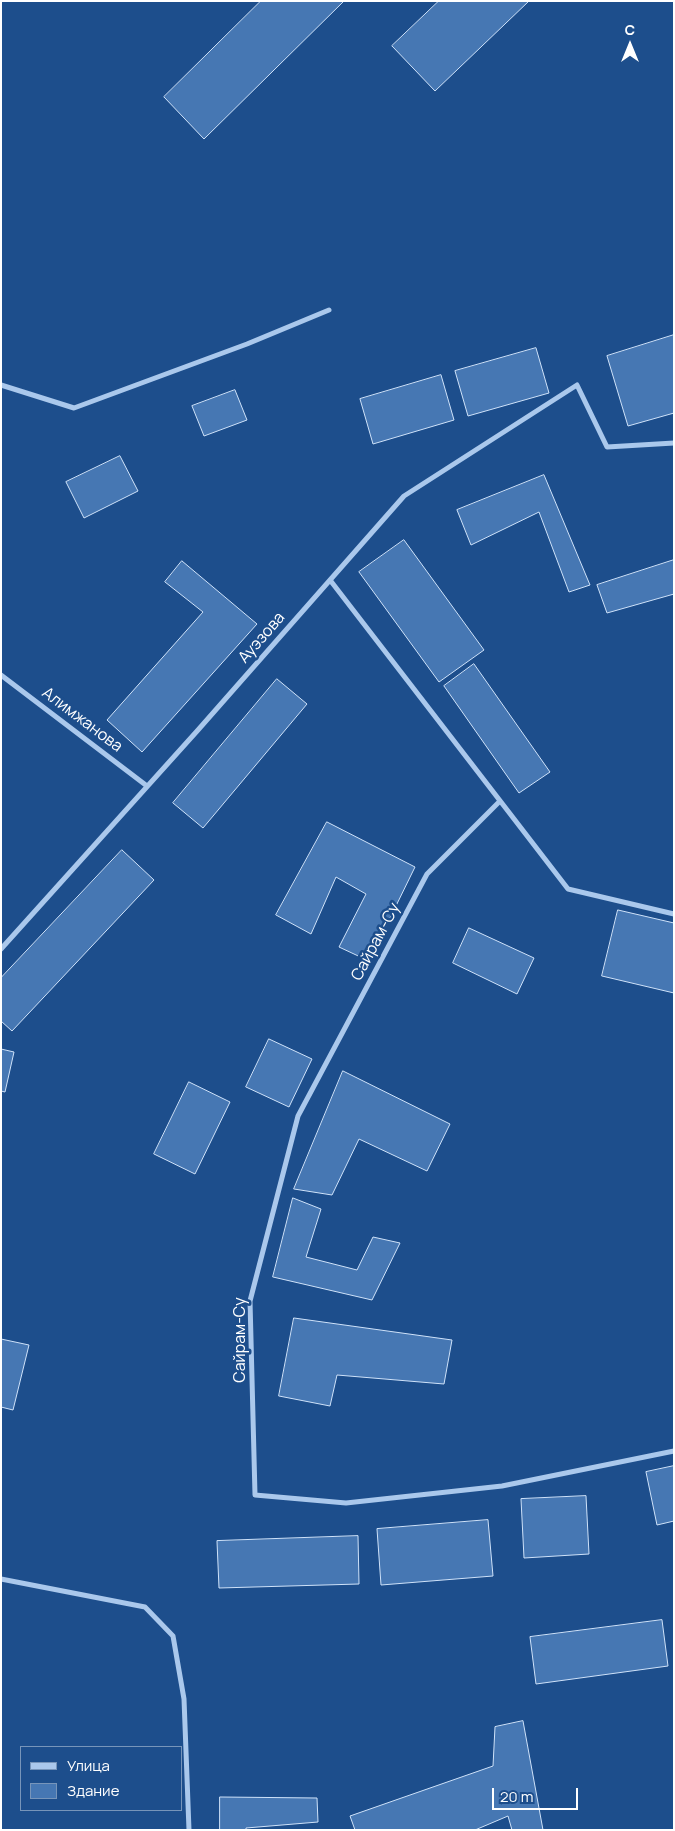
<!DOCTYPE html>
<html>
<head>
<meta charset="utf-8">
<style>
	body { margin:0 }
	#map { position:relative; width:675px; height:1831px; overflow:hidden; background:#1d4e8c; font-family:Manrope,sans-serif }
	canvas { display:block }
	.frame { position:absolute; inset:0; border:2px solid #fff; pointer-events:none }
	.legend { position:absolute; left:20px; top:1746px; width:162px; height:65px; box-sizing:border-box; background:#1d4e8c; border:1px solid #7795ba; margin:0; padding:6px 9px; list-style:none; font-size:15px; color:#fff }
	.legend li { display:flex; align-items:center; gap:10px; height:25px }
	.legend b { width:25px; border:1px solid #7795ba }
	.north { position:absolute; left:605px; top:20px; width:50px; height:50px; -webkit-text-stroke:4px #1d4e8c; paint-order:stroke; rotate:0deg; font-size:14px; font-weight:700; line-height:20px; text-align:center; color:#fff }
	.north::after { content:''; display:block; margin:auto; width:18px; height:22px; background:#fff; clip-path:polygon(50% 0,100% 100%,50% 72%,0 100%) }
	.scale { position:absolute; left:492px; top:1788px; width:86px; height:22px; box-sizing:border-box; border:2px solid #fff; border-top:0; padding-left:6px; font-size:15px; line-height:18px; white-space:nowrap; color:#fff; -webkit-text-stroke:4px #1d4e8c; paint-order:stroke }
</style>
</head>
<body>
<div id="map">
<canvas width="675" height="1831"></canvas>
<div class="frame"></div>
<ul class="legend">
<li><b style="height:6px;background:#aac8ec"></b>Улица</li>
<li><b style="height:14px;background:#4677b3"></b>Здание</li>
</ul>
<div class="north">С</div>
<div class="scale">20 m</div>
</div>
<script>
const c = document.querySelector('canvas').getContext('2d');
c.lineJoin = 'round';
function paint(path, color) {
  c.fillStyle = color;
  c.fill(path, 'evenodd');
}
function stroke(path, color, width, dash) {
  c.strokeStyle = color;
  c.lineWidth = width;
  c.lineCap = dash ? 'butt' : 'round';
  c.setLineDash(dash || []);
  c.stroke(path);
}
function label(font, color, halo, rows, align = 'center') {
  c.font = font + ' Manrope,sans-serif';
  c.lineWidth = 5;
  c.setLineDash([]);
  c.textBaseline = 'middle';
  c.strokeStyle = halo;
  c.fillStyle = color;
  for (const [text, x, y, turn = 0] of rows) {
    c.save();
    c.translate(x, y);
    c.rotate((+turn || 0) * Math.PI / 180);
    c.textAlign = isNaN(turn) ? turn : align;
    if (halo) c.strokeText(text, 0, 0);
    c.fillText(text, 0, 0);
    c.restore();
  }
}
const building = new Path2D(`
	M261 1H344L204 139 164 97Z
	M439 1H529L435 91 392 46Z
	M674 335V413L628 426 607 356Z
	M536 348 549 393 468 416 455 371Z
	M441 375 454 420 373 444 360 399Z
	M235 390 247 420 204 436 192 406Z
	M120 456 138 491 84 518 66 482Z
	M544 475 590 585 569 592 539 512 471 545 457 510Z
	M404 540 484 650 439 682 359 572Z
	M674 560V594L607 613 597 585Z
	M182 561 257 624 142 752 107 720 203 612 165 582Z
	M474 664 550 772 519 793 444 686Z
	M277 679 307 704 203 828 173 803Z
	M327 822 415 867 369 961 339 947 366 894 336 877 311 934 276 915Z
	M122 850 154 880 12 1031 1 1021V978Z
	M618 910 674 923V993L602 976Z
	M469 928 534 958 517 994 453 963Z
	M269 1039 312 1059 289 1107 246 1087Z
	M1 1049 14 1052 5 1092 1 1091Z
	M343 1071 450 1124 427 1171 359 1139 332 1195 294 1189Z
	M189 1082 230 1102 195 1174 154 1154Z
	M293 1198 321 1209 306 1257 357 1270 373 1237 400 1243 372 1300 273 1277Z
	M294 1318 452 1340 444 1384 337 1375 330 1406 279 1396Z
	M1 1339 29 1345 13 1410 1 1407Z
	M674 1466V1521L657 1525 646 1472Z
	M586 1496 589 1554 524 1558 521 1499Z
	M488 1520 493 1576 381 1585 377 1529Z
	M358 1536 359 1584 219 1588 217 1541Z
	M662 1620 668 1666 536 1684 530 1637Z
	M523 1721 543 1830H512L508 1816 475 1830H355L350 1816 493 1766 495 1727Z
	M220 1797 317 1798 318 1822 246 1828V1830H220Z`);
const street = new Path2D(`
	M1 385 74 408 247 344 329 310
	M330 580 568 889 674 914
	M1 675 147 786
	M500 801 427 874 298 1116 250 1301 255 1495 346 1503 502 1486 674 1451
	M1 949 198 730 404 496 577 385 607 447 674 443
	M1 1579 145 1607 173 1636 184 1699 189 1830`);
const streetNames = [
	["Ауэзова",262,638,-49],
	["Алимжанова",82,720,37],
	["Сайрам-Су",376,942,-62],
	["Сайрам-Су",241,1340,-90]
];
paint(building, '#4677b3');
stroke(building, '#cfe2f9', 1);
stroke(street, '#aac8ec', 5);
label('16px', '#fff', '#1d4e8c', streetNames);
</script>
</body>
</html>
